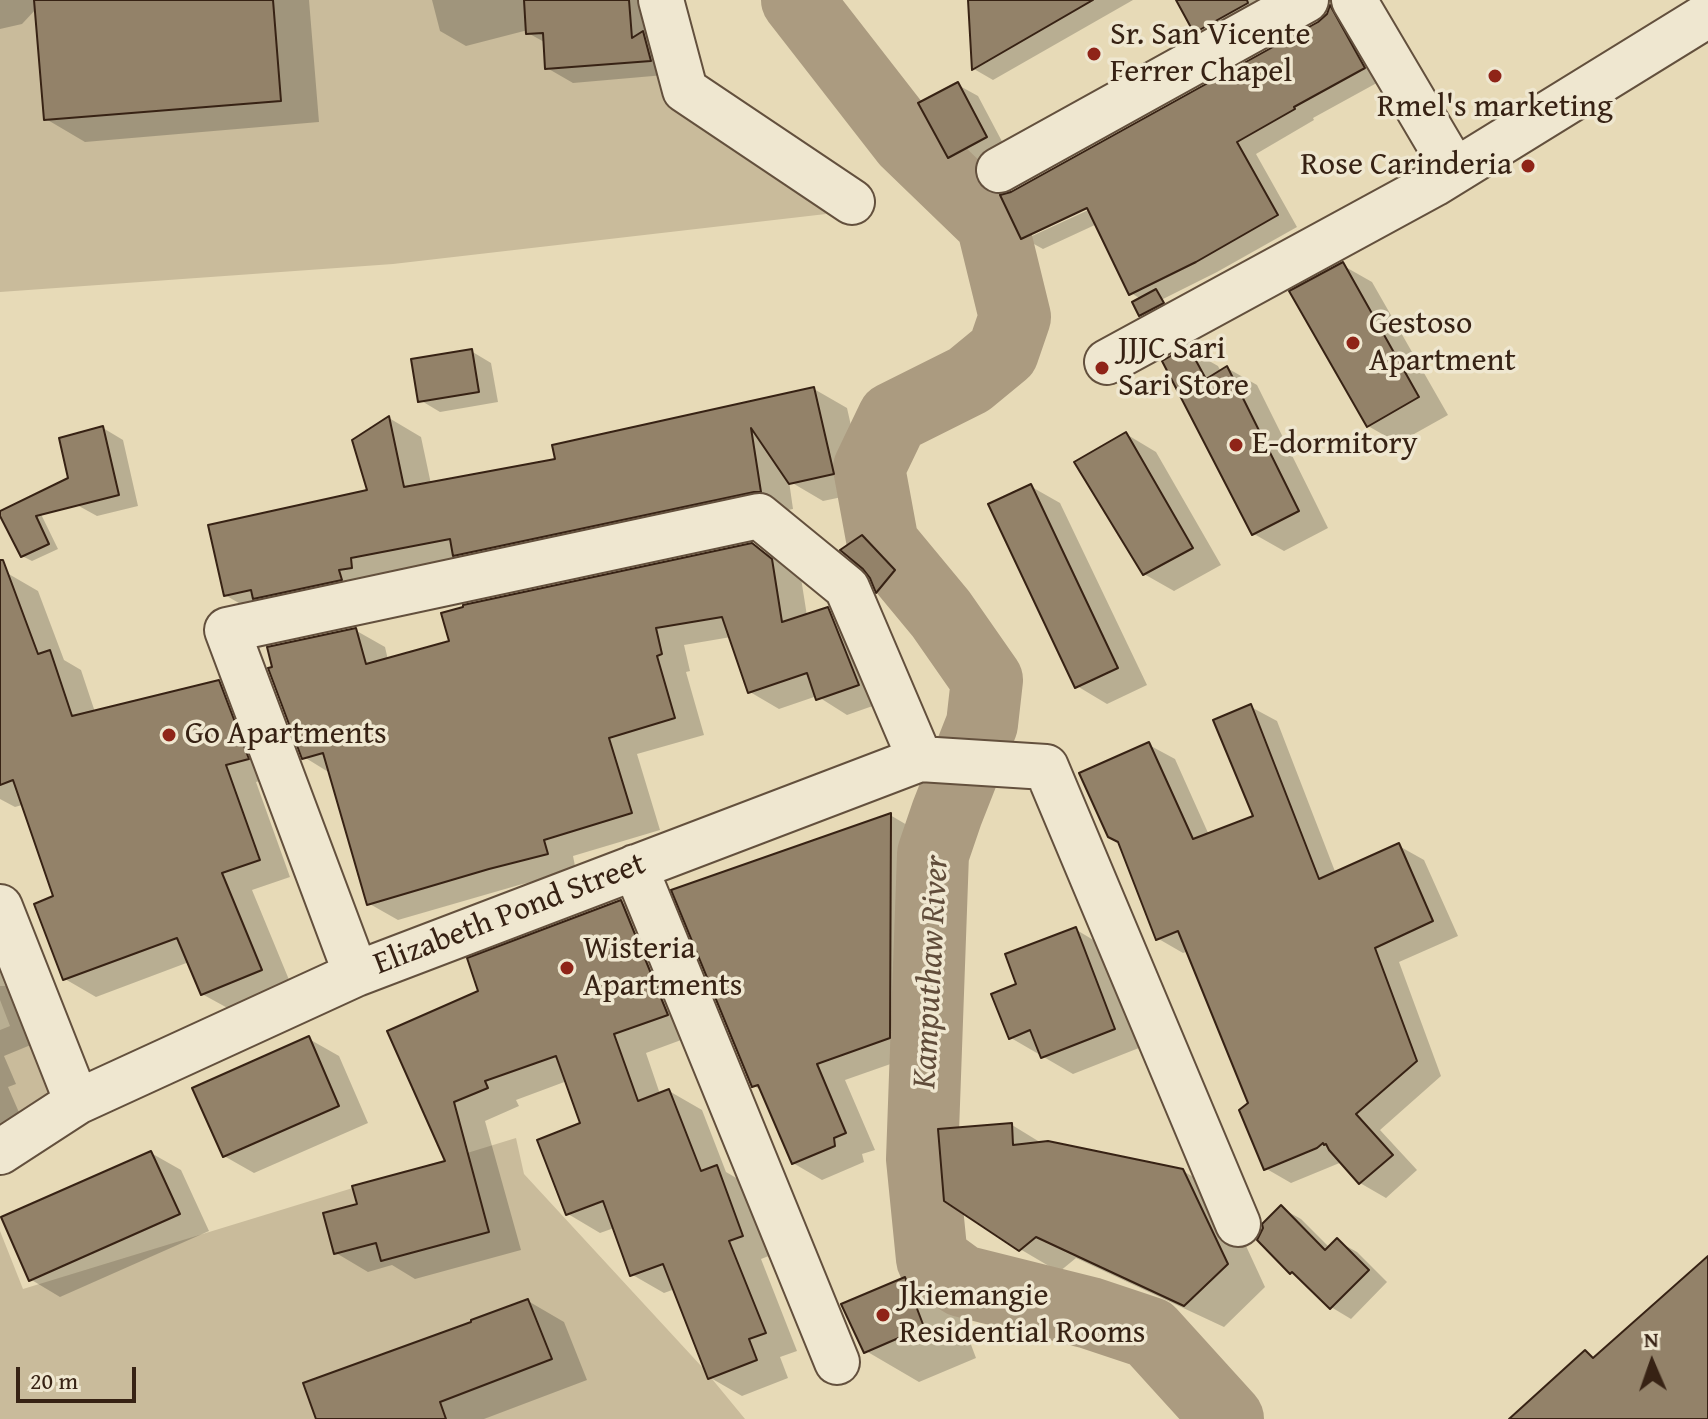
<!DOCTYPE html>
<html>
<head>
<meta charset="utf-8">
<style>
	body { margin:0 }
	#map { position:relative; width:1708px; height:1419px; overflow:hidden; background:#e7dab7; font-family:"Gentium Book Plus",serif }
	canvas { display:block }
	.north { position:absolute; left:1612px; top:1323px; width:80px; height:80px; -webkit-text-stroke:6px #efe7d0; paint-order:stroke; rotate:358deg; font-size:22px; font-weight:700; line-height:32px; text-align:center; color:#372214 }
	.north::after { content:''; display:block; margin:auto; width:28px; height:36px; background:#372214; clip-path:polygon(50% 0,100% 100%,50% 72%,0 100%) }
	.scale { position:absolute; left:16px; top:1367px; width:120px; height:36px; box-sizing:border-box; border:4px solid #372214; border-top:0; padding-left:10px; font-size:24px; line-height:28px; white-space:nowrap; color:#372214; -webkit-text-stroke:6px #efe7d0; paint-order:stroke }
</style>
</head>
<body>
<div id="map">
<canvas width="1708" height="1419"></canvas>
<div class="north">N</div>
<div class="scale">20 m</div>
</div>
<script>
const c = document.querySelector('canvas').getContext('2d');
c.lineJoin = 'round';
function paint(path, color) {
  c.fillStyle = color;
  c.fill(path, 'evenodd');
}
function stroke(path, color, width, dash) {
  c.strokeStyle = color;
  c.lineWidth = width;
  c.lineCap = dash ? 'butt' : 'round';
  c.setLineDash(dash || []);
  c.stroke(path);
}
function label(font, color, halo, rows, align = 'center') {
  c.font = font + ' "Gentium Book Plus",serif';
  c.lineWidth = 7;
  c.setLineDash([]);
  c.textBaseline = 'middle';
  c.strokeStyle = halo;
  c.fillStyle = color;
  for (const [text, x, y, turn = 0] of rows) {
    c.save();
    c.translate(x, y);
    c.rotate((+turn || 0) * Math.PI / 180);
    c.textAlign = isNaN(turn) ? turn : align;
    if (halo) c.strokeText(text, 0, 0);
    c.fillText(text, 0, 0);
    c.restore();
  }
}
const green = new Path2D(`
	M0 0H661L690 106 806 177 826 214 393 264 0 292Z
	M0 986H11L51 1096 0 1137V1030L10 1026 0 1000Z
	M516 1138 524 1174 703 1368 745 1419H0V1231L23 1289Z`);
const shadow = new Path2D(`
	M0 0H309L319 122 85 142 46 119 37 8 22 24 0 29Z
	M432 0H653L676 74 573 83 547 68 546 43 528 33V30L466 46 440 31Z
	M982 0H1133L993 80 974 69Z
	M1178 0H1259L1267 15 1216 44 1195 32Z
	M1331 8 1350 19 1384 79 1313 118 1314 120 1256 154 1297 227 1217 272 1151 305 1131 293 1097 224 1043 249 1023 238 1012 194 1319 24 1329 15ZM1095 202 1097 206 1032 236V232Z
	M958 85 978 96 1006 149 970 168 949 156Z
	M1342 265 1372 282 1448 415 1398 443 1368 426Z
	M1188 349 1218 366 1221 372 1227 368 1257 385 1328 528 1284 551 1254 534Z
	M471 351 491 363 498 402 440 412 420 400Z
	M814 389 847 408 866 492 823 501 789 481 793 509 488 574 258 614 225 595 369 492 389 418 421 437 431 484 558 461Z
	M103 428 123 440 138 506 97 516 77 505Z
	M1126 434 1156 452 1221 565 1174 591 1144 574Z
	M1030 486 1060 503 1147 685 1107 704 1077 686Z
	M37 506 58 549 32 561 22 556Z
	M862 538 882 549 913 582 897 603 878 591 872 577Z
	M752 545 782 562 801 578 807 616 828 609 857 626 887 701 847 715 817 696 779 709 750 692 731 637 684 645 690 671 686 672 704 735 637 754 660 830 573 856 576 871 519 885 398 920 368 903 330 773 304 757 355 630 385 647 388 660Z
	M7 573 38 591 64 660 81 670 95 712 219 682 250 700 279 777 256 782 290 877 252 890 292 987 233 1011 202 994 189 962 96 997 65 979 56 897 22 805 15 807 0 799V576Z
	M1251 707 1277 721 1336 874 1399 846 1424 860 1458 936 1399 962 1441 1076 1380 1130 1417 1170 1386 1198 1360 1183 1342 1162 1291 1183 1265 1168 1250 1104 1188 951 1183 953 1157 938 1149 745 1175 759 1209 835 1256 817Z
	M890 815 919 832V1054L845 1080 875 1150 862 1154 864 1162 822 1180 793 1163 762 1091 753 1085Z
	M621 902 654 921 700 1033 646 1053 660 1094 669 1091 702 1110 726 1172 750 1186 774 1254 761 1259 797 1351 780 1357 788 1378 742 1396 709 1377 675 1289 664 1293 631 1274 614 1228 600 1233 568 1214 583 1124 567 1081 516 1100 519 1106 485 1121 521 1250 415 1279 392 1265 368 1272 336 1253 360 1206 448 1162 390 1032 481 992Z
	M1075 929 1105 947 1144 1046 1073 1074 1011 1038 1019 986Z
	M0 951 38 1042 4 1056 16 1084 8 1087 21 1117 0 1126Z
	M309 1039 339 1056 368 1123 254 1173 224 1156Z
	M1012 1125 1043 1144 1183 1171 1222 1194 1265 1287 1224 1327 1076 1258 1059 1272 1020 1249Z
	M151 1153 181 1170 209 1231 60 1297 30 1279Z
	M1281 1208 1301 1219 1330 1248 1337 1241 1357 1252 1387 1282 1351 1319 1331 1307 1300 1277 1292 1272Z
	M905 1280 958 1310 976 1358 919 1382 866 1351Z
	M528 1301 564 1322 587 1380 484 1419H318L474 1324Z`);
const river = new Path2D(`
	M797 0 906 140 992 223 1015 317 1003 352 969 380 893 418 869 468 883 544 941 614 987 680 982 724 947 813 933 854 922 1159 932 1259 962 1281 1090 1313 1150 1333 1228 1419`);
const building = new Path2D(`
	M34 0H273L281 101 44 120Z
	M524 0H629L632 38 643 31 651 61 545 69 543 33 526 34Z
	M968 0H1093L972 70Z
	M1176 0H1247L1248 3 1194 33Z
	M1330 5 1365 68 1294 107 1295 109 1237 142 1278 215 1196 262 1129 295 1087 208 1021 239 1000 195 1011 192 1318 22 1327 14Z
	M958 82 987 137 948 158 918 103Z
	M1343 262 1419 397 1367 427 1289 291Z
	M1156 289 1164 303 1139 316 1132 302Z
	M1188 346 1206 379 1227 366 1299 511 1252 535 1162 361Z
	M472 349 479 392 418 402 411 359Z
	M814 387 834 474 789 484 751 428 761 492H754L453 556 450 539 351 558 352 568 339 570 342 580 253 599 251 590 224 596 208 525 367 490 352 440 389 416 404 487 555 459 552 445Z
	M103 426 119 495 36 516 49 544 21 557 0 516V511L68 478 59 438Z
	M1126 432 1193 548 1143 575 1074 462Z
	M1031 484 1118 668 1075 688 988 504Z
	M862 535 895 570 876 593 870 578 863 569 840 550Z
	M752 543 772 559 782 622 828 607 859 685 816 700 807 673 748 693 722 617 656 628 662 654 657 656 675 718 609 738 632 813 544 840 548 854 489 869 367 905 323 753 302 759 268 668 272 667 267 647 356 628 366 664 449 641 441 613 463 607V605Z
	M0 560H3L38 654 50 650 72 716 219 680 249 759 226 765 260 860 222 873 262 970 201 995 177 938 63 980 34 904 53 896 13 780 0 785Z
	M1251 704 1319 879 1399 843 1433 921 1375 948 1417 1061 1356 1114 1393 1155 1359 1184 1329 1150 1326 1144 1324 1145 1323 1143 1317 1148 1264 1170 1239 1110 1248 1103 1178 931 1156 940 1118 842 1108 837 1079 773 1149 742 1193 839 1253 816 1213 720Z
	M891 813 890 1038 817 1064 846 1133 834 1138 835 1146 792 1164 758 1085 752 1087 671 890Z
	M621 900 668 1015 614 1034 638 1101 669 1089 701 1171 717 1165 743 1236 729 1241 766 1333 749 1339 757 1360 708 1379 663 1264 630 1276 603 1201 566 1215 537 1140 580 1123 556 1056 485 1081 488 1088 454 1102 489 1232 381 1261 376 1243 334 1254 323 1213 357 1204 352 1186 445 1161 387 1031 478 991 467 958Z
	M1076 927 1115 1029 1041 1058 1030 1030 1009 1039 991 994 1016 984 1005 954Z
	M309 1036 339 1106 223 1157 192 1088Z
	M1012 1123 1013 1145 1048 1141 1183 1169 1228 1264 1184 1306 1036 1237 1019 1251 944 1201 938 1129Z
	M151 1151 180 1214 29 1281 1 1217Z
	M1281 1205 1325 1250 1337 1238 1369 1270 1330 1309 1292 1272 1290 1274 1257 1240 1263 1228 1262 1224Z
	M1708 1256V1419H1509L1585 1350 1593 1358Z
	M905 1277 924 1327 864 1353 841 1304Z
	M528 1299 552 1359 440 1402 446 1419H316L303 1383 471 1322V1320Z`);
const street = new Path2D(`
	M661 0 685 90 852 202
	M1354 0 1455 171
	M999 170 1306 0
	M1107 362 1434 184 1708 15
	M635 867 837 1362
	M0 907 77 1102
	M356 974 227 630 759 516 847 588 920 759
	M0 1152 77 1102 356 974 920 759 1046 767 1238 1224`);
const markers = [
	[1094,54,8,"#8f2418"],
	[1495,76,8,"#8f2418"],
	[1528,166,8,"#8f2418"],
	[1353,343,8,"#8f2418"],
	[1102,368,8,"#8f2418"],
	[1236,445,8,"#8f2418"],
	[169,735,8,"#8f2418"],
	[567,968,8,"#8f2418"],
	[883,1315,8,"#8f2418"]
];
const poiNames = [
	["Sr. San Vicente",1110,36],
	["Ferrer Chapel",1110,73],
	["Rmel's marketing",1495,108,"center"],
	["Rose Carinderia",1512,166,"right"],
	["Gestoso",1369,325],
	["Apartment",1369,362],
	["JJJC Sari",1118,350],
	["Sari Store",1118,387],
	["E-dormitory",1252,445],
	["Go Apartments",185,735],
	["Wisteria",583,950],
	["Apartments",583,987],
	["Jkiemangie",899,1297],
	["Residential Rooms",899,1334]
];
const streetNames = [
	["Elizabeth Pond Street",510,915,-21]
];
const waterNames = [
	["Kamputhaw River",932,972,-87]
];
paint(green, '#c9bb9b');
paint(shadow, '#0003');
stroke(river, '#ab9b80', 72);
paint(building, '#938269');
stroke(building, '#372214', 2);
stroke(street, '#63503d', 48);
stroke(street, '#efe7d0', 44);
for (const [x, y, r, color] of markers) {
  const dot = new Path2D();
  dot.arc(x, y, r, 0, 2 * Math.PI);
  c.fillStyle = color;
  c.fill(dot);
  stroke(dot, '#efe7d0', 3);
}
label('32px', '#372214', '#efe7d0', poiNames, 'left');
label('32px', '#372214', '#efe7d0', streetNames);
label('italic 34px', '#604c3a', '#efe7d0', waterNames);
</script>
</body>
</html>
